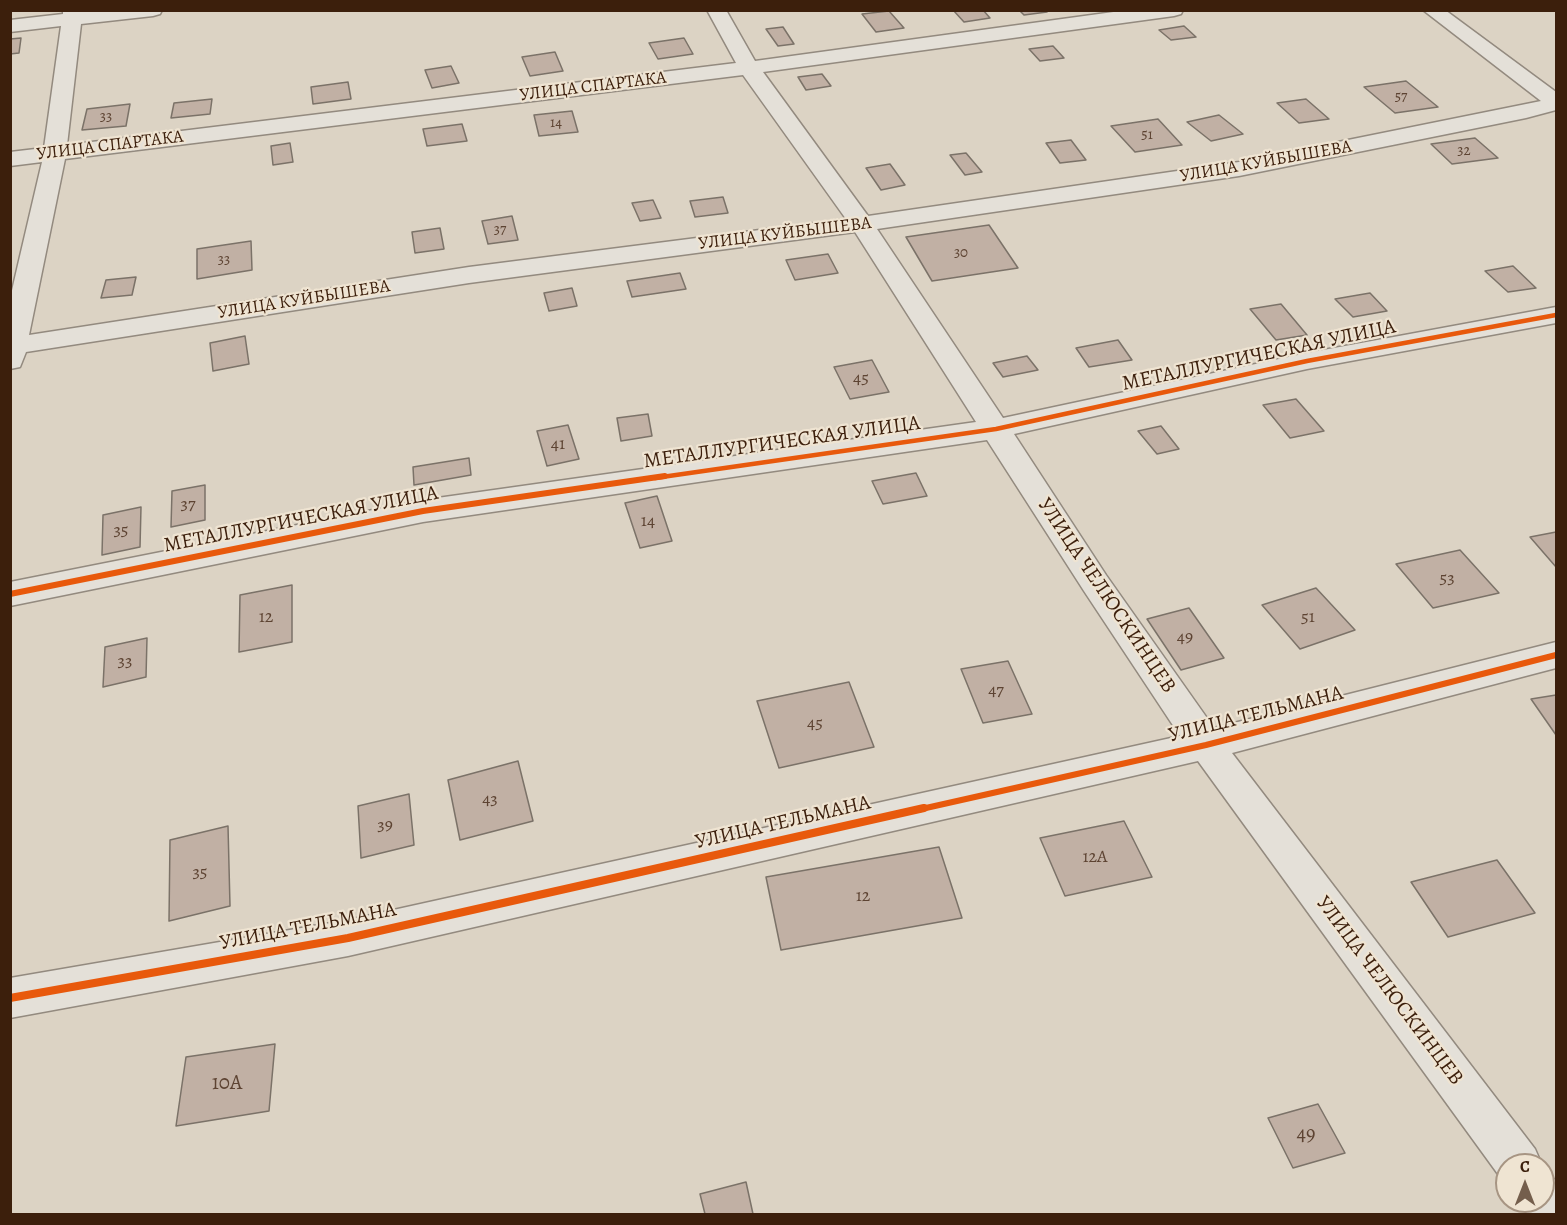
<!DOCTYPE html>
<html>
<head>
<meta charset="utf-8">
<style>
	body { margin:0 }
	#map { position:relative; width:1567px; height:1225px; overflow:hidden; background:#dcd3c4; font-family:Alegreya,serif }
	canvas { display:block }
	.frame { position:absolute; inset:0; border:12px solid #3c1f0c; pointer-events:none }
	.north { position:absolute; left:1495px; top:1153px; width:60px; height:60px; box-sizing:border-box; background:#efe4d2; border:2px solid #a79583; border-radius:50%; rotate:0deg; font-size:16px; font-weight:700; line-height:24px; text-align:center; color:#3c1f0c }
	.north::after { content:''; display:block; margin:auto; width:21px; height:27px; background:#745e4c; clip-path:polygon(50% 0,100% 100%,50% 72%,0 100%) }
</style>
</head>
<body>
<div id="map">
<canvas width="1567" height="1225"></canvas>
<div class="frame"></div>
<div class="north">С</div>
</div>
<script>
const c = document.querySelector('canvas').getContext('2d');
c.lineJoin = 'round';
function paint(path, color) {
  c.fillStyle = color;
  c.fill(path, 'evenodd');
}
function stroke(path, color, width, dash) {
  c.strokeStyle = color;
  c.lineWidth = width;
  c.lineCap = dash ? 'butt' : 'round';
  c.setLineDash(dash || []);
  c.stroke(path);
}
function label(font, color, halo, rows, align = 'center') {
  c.font = font + ' Alegreya,serif';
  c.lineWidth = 4.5;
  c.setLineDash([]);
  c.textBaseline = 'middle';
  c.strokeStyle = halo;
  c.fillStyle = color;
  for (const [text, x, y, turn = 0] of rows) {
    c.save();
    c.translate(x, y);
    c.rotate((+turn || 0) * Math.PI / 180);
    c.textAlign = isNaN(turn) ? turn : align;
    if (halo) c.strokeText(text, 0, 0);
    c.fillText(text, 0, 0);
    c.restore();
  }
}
const building = new Path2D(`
	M953 10H983L990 18 964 22Z
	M1019 10H1046L1047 12 1024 15Z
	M889 11 904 28 876 32 862 14Z
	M1184 26 1196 37 1171 40 1159 30Z
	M783 27 794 44 778 46 766 29Z
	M21 38 19 53 10 54V39Z
	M684 38 693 54 658 59 649 43Z
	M1053 46 1064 58 1040 61 1029 49Z
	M555 52 563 71 530 76 522 57Z
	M451 66 459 83 432 88 425 70Z
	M822 74 831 86 806 90 798 77Z
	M1406 81 1438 107 1395 113 1364 87Z
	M348 82 351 99 313 104 311 87Z
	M212 99 210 114 171 118 174 103Z
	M1306 99 1329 119 1299 123 1277 103Z
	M130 104 126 126 82 130 87 109Z
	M572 111 578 132 539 136 534 115Z
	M1219 115 1243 134 1211 141 1187 122Z
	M1158 119 1182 145 1135 152 1111 126Z
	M462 124 467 141 427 146 423 129Z
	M1475 138 1498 158 1452 164 1431 144Z
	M1071 140 1086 160 1060 163 1046 143Z
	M290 143 293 162 273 165 271 146Z
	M966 153 982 172 965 175 950 155Z
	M890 164 905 185 881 190 866 168Z
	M723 197 728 213 695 217 690 201Z
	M653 200 661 218 640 221 632 203Z
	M512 216 518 240 488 244 482 221Z
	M989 225 1018 268 932 281 906 237Z
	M440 228 444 249 415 253 412 232Z
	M251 241 252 270 197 279V249Z
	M828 254 838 273 795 280 786 260Z
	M1513 266 1536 288 1508 292 1485 271Z
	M680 273 686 289 632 297 627 281Z
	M136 277 132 295 101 298 106 280Z
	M572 288 577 306 549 311 544 293Z
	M1370 293 1387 311 1353 317 1335 299Z
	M1281 304 1307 335 1276 340 1250 309Z
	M245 336 249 364 213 371 210 343Z
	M1118 340 1132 360 1089 367 1076 348Z
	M1027 356 1038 370 1003 377 993 363Z
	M872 360 889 392 850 399 834 367Z
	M1296 399 1324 431 1290 438 1263 405Z
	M648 414 652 436 621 441 617 418Z
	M568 425 579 459 547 466 537 431Z
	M1161 426 1179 449 1157 454 1138 431Z
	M469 458 471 475 414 485 413 467Z
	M916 473 927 496 883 504 872 481Z
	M205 485V520L171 527 172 491Z
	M657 496 672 541 640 548 625 503Z
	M141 507 140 547 102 555 103 515Z
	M1556 532V567L1530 537Z
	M1460 550 1499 593 1433 608 1396 564Z
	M292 585V642L239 652 240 595Z
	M1316 588 1355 630 1300 649 1262 605Z
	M1189 608 1224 658 1181 670 1147 619Z
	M147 638 146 677 103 687 105 647Z
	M1008 661 1032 714 983 723 961 669Z
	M849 682 874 747 779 768 757 701Z
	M1556 695V735L1531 699Z
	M518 761 533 821 460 840 448 780Z
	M409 794 414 845 361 858 358 806Z
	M1124 821 1152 877 1065 896 1040 838Z
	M228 826 230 906 169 921 170 840Z
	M939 847 962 918 781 950 766 877Z
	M1497 860 1535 913 1448 937 1411 882Z
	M275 1044 269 1111 176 1126 186 1057Z
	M1318 1104 1345 1153 1293 1168 1268 1118Z
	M746 1182 753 1214H705L700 1194Z`);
const minor = new Path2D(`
	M63 10H162L160 14 153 16 81 24 67 145 736 63 707 10H726L755 61 1128 10H1183L1181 14 1174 16 763 72 868 216 1239 162 1541 101 1423 10H1445L1556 92V110L1526 118 1239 176 877 229 1003 418 1307 353 1556 307V323L1307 369 1014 434 1106 575 1214 728 1556 642V668L1232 753 1535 1149 1542 1165H1507V1183L1503 1181 1198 761 348 956 10 1018V978L348 920 1180 736 1084 591 987 440 423 522 10 606V582L423 500 976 422 855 232 469 283 26 352 20 367 10 369V299L42 162 10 166V152L44 148 61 26 10 32V20L63 14ZM743 75 846 219 469 267 29 335 65 159Z
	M1543 1175 1556 1180V1214H1527L1521 1201H1543Z`);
const cyclewayFar2 = new Path2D(`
	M655 478 996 429 1307 361 1556 315`);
const cyclewayFar1 = new Path2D(`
	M10 594 423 511 665 476
	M917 810 1206 745 1556 655`);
const cycleway = new Path2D(`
	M10 998 348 938 924 808`);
const farNumbernames = [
	["57",1401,97],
	["33",106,117],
	["14",556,123],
	["51",1147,135],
	["32",1464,151],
	["37",500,230],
	["30",961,253],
	["33",224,260]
];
const farStreetnames = [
	["УЛИЦА СПАРТАКА",593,87,-7],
	["УЛИЦА СПАРТАКА",110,146,-7],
	["УЛИЦА КУЙБЫШЕВА",1266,162,-10],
	["УЛИЦА КУЙБЫШЕВА",785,234,-7],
	["УЛИЦА КУЙБЫШЕВА",304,300,-9]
];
const numberNames = [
	["45",861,379],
	["41",558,445],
	["37",188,505],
	["14",648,522],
	["35",121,531],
	["53",1447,579],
	["12",266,618],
	["51",1308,618],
	["49",1185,638],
	["33",125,662],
	["47",996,691],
	["45",815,724],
	["43",490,800],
	["39",385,826],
	["12А",1095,858],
	["35",200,873],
	["12",863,897]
];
const streetNames = [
	["МЕТАЛЛУРГИЧЕСКАЯ УЛИЦА",1259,356,-12],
	["МЕТАЛЛУРГИЧЕСКАЯ УЛИЦА",782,443,-8],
	["МЕТАЛЛУРГИЧЕСКАЯ УЛИЦА",301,520,-11],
	["УЛИЦА ЧЕЛЮСКИНЦЕВ",1106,596,56],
	["УЛИЦА ТЕЛЬМАНА",1256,715,-14],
	["УЛИЦА ТЕЛЬМАНА",783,823,-13],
	["УЛИЦА ТЕЛЬМАНА",308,927,-11],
	["УЛИЦА ЧЕЛЮСКИНЦЕВ",1389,991,53]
];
const nearNumbernames = [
	["10А",227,1084],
	["49",1306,1135]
];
paint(building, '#c1b0a4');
stroke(building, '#7b7268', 1.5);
stroke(minor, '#938a7f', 3);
paint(minor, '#e4e0d8');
stroke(cyclewayFar2, '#e8590c', 4.5);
stroke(cyclewayFar1, '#e8590c', 6);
stroke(cycleway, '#e8590c', 8);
label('15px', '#5d4332', null, farNumbernames);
label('18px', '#3c1f0c', '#efe4d2', farStreetnames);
label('18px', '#5d4332', null, numberNames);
label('21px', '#3c1f0c', '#efe4d2', streetNames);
label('21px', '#5d4332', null, nearNumbernames);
</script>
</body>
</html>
